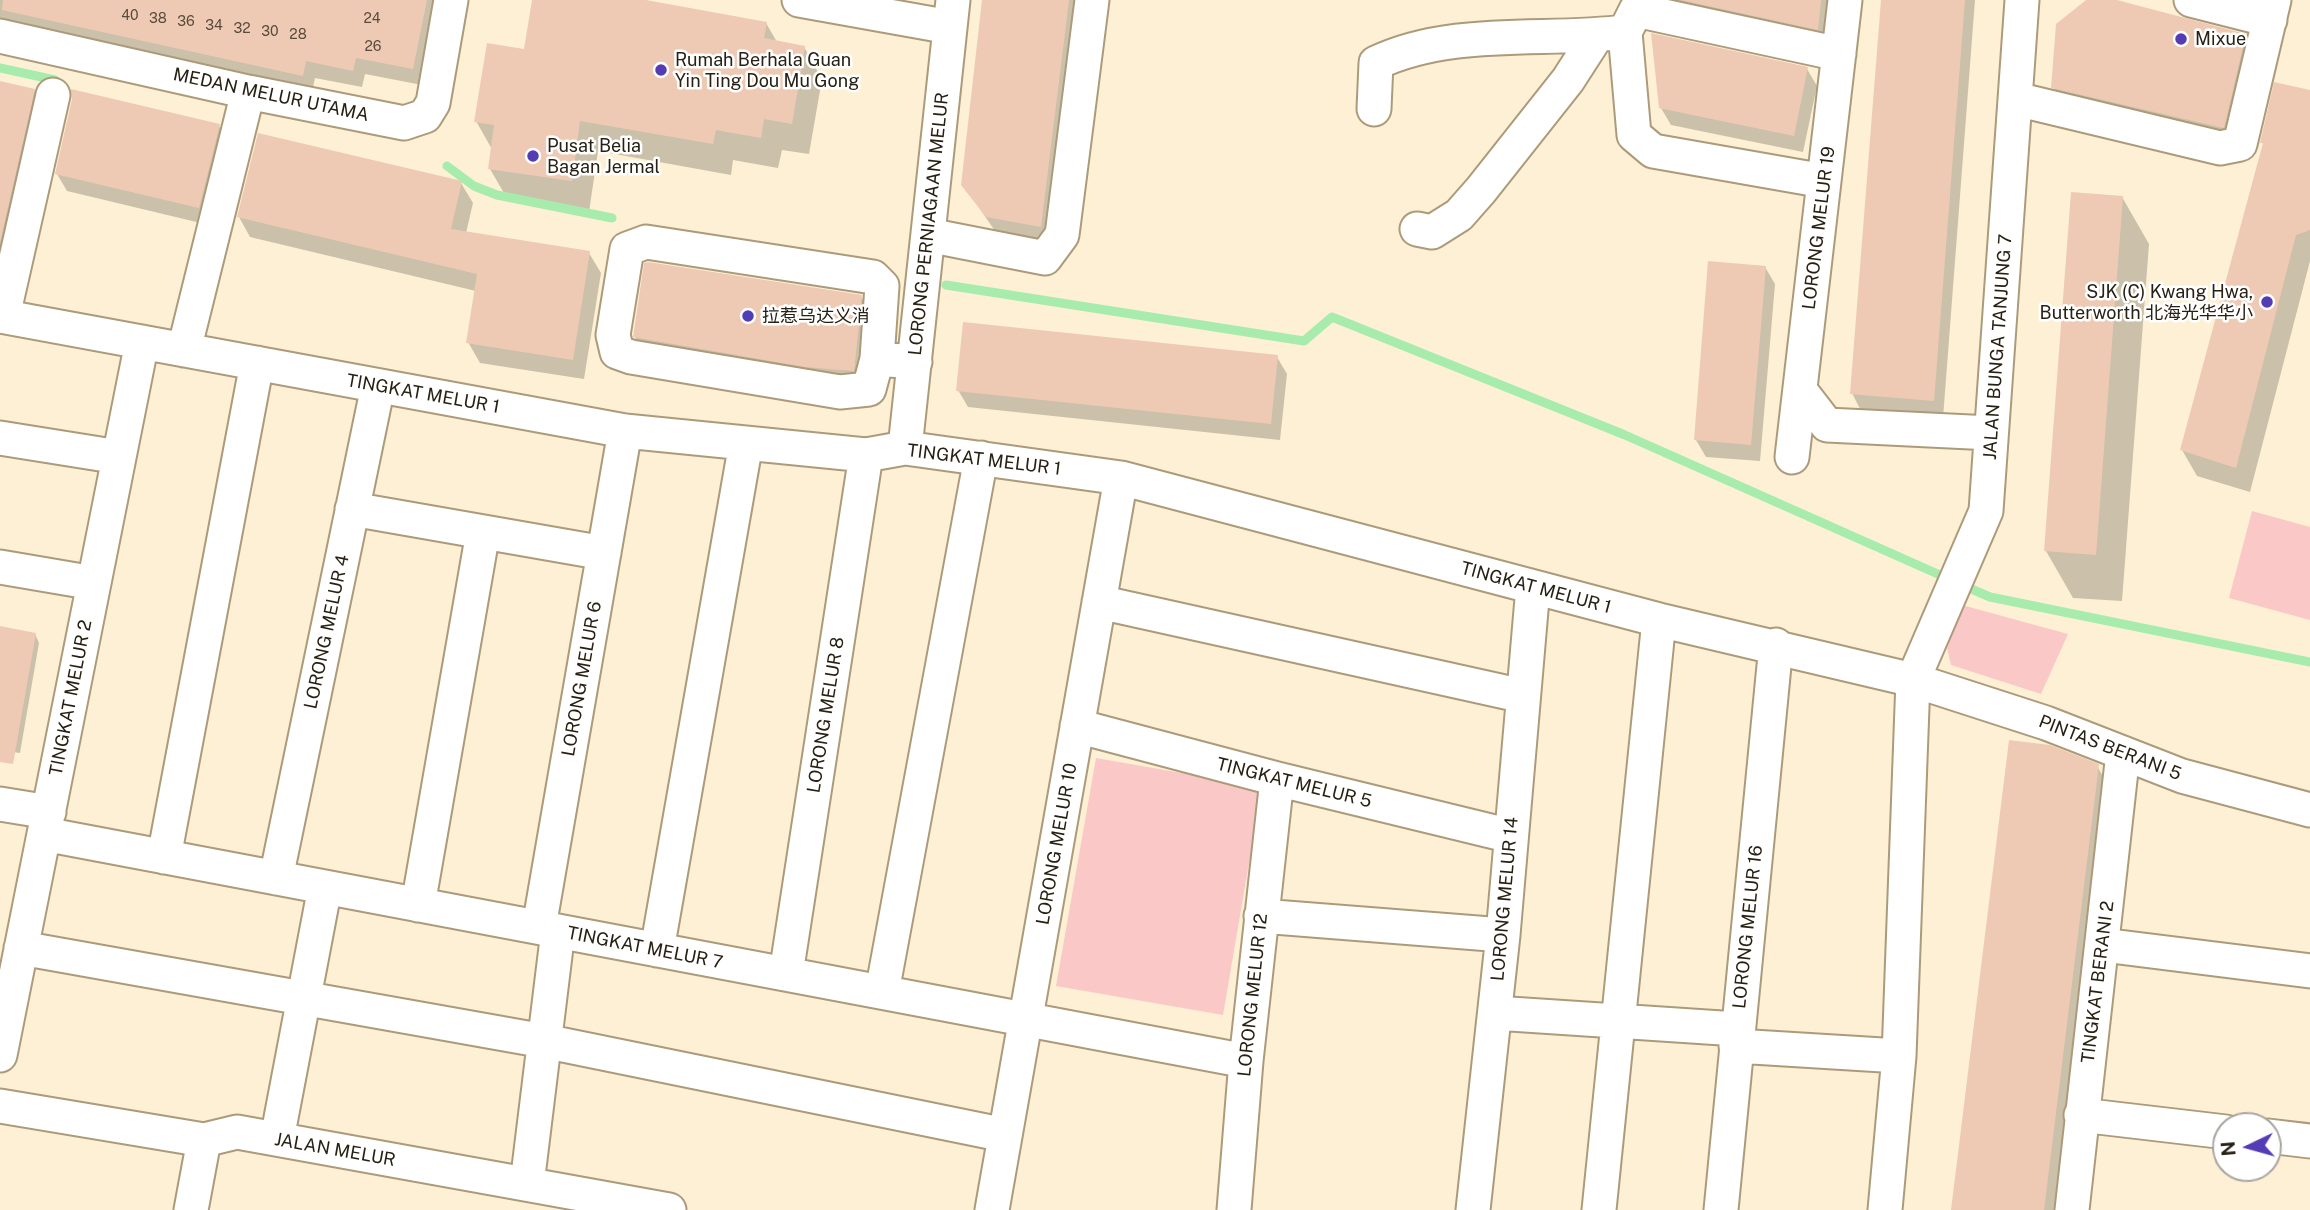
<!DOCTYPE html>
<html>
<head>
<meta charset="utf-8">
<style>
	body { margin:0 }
	#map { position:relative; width:2310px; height:1210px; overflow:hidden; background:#fef0d4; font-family:"Public Sans",sans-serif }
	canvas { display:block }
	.north { position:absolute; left:2212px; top:1112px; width:70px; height:70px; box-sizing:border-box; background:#fff; border:2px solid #a9a6a1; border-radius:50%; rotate:265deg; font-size:19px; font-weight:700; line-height:28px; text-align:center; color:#272114 }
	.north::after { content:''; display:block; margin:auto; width:24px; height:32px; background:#543db4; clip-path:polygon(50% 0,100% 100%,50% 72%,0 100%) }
</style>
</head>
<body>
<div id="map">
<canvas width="2310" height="1210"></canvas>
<div class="north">N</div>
</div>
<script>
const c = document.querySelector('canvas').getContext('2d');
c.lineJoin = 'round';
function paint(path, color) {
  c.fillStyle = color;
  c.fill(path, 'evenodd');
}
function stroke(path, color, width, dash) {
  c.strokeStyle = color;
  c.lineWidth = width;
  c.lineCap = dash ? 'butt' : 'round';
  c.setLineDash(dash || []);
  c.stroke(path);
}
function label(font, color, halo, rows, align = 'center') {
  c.font = font + ' "Public Sans","Noto Sans SC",sans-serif';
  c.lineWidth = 5;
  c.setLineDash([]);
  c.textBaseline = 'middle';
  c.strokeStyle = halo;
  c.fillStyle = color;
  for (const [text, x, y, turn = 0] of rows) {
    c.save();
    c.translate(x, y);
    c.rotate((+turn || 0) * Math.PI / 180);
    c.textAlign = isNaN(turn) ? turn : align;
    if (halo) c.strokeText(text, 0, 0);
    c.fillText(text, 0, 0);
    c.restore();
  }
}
const green = new Path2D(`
	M2252 511 2310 527V620L2229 598Z
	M1962 605 2068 634 2041 694 1951 665 1947 648Z
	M1096 758 1262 787 1223 1015 1056 986Z`);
const shadow = new Path2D(`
	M0 0H439L422 85 365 74 362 87 315 78 312 92 0 24Z
	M534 0H636L766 23 777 42 804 47 822 79 809 154 782 150 778 168 733 160 731 175 598 151 589 212 508 200 490 169 493 151 476 121 525 51Z
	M984 0H1074L1079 9 1050 243 997 234 963 184Z
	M1624 0H1840L1837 62Z
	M1883 0H1975L1943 418 1861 411 1852 393Z
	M2089 0H2108L2245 35 2264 69 2243 160 2073 121 2053 87Z
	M1807 69 1817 86 1803 152 1671 125 1661 108Z
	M0 82 34 90 42 103 0 285Z
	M2310 91V261L2250 492 2197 476 2182 450 2264 146 2262 142Z
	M219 126 229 143 209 225 67 191 57 174Z
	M461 183 473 203 466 233 589 253 601 273 584 379 480 363 468 342 476 291 250 237 239 217Z
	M2122 197 2149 244 2122 601 2073 598 2046 551Z
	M1765 267 1775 284 1760 461 1706 457 1696 440Z
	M861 296 880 330 864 405 654 371 635 337Z
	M1277 357 1287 374 1280 440 968 407 958 390Z
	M0 628 35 634 39 643 20 753 0 750Z
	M2010 742 2097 766 2107 783 2055 1210H1953Z`);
const stream = new Path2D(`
	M0 68 55 80
	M447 166 474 186 497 195 612 218
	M946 285 1304 341 1332 317 1625 435 1949 579
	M1962 585 1990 597 2310 662`);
const building = new Path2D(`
	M3 0H427L413 69 356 58 353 71 306 61 303 76 2 10Z
	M532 0H646L767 22 764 38 805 46 792 124 764 119 761 138 716 130 713 144 580 121 572 181 488 169 494 125 474 122 487 43 524 49Z
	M982 0H1069L1041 227 986 217 961 185Z
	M1681 0H1821L1818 30Z
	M1881 0H1965L1934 401 1850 394Z
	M2086 0H2117L2246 34 2224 128 2051 88 2056 24Z
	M1651 33 1808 67 1794 136 1659 108Z
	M0 81 35 89 0 242Z
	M2274 82 2310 90V230L2296 235 2236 468 2180 450 2263 143H2260Z
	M71 89 220 124 199 208 55 174 72 99Z
	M258 133 462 181 451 229 590 251 573 360 466 343 477 274 237 217Z
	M2071 192 2123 196 2096 555 2044 551Z
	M1708 261 1766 266 1751 445 1694 440Z
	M648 262 862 295 854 371 805 367 633 337 644 263Z
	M963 322 1278 355 1271 424 956 391Z
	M0 626 36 633 13 764 0 762Z
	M2009 740 2050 745 2099 764 2044 1210H1951Z`);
const minor = new Path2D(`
	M799 0 950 27
	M2191 0 2270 20
	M0 36 248 92 404 123 425 116 433 103 451 0
	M2016 99 2220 148 2240 144 2274 0
	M1374 109 1376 63C1452 27 1544 42 1625 32
	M1824 181 1653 151 1634 135 1625 32 1636 10 1839 54
	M1417 229 1432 232 1459 215 1481 190 1568 80 1597 35
	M928 235 1045 258 1062 235 1092 0
	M0 316 625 431 866 455 905 448 1121 478 1659 620 1913 680 2046 723 2182 776 2310 810
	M3 316 53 95
	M184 350 248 92
	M877 359 882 286 873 277 646 242 627 249 613 335 617 352 631 357 840 392 869 389 877 359 915 362
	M1800 390 1827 425 1991 433
	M0 438 119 457
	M905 448 953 0
	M1792 457 1845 0
	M352 509 604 553
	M0 567 94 583
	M1099 602 1523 696
	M1077 726 1277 779 1511 836
	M0 804 49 812
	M44 834 1246 1061
	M164 857 257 363
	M276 878 378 386
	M418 905 483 532
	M1261 916 1503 935
	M539 927 625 431
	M2103 945 2310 971
	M21 948 544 1041 1005 1135
	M657 950 746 443
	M786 974 866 455
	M882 992 981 458
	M1495 1013 1737 1029
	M1736 1046 1899 1056
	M0 1055 142 342
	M0 1106 204 1140 237 1132 669 1210
	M2081 1115 2226 1132
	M2268 1136 2310 1141
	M277 1139 325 887
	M527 1184 558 931
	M191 1210 204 1140
	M992 1210 1121 478
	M1234 1210 1246 1061 1277 779
	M1473 1210 1503 935 1533 587
	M1599 1210 1659 620
	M1721 1210 1776 645
	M1885 1210 1899 1056 1913 680 1986 511 2022 0
	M2072 1210 2123 753`);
const markers = [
	[2181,39,7,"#543db4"],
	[661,70,7,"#543db4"],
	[533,156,7,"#543db4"],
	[2267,302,7,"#543db4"],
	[748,316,7,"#543db4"]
];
const numberNames = [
	["40",130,16],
	["38",158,19],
	["24",372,19],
	["36",186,22],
	["34",214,26],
	["32",242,29],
	["30",270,32],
	["28",298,35],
	["26",373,47]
];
const poiNames = [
	["Mixue",2195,39],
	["Rumah Berhala Guan",675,60],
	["Yin Ting Dou Mu Gong",675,81],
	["Pusat Belia",547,146],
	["Bagan Jermal",547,167],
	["SJK (C) Kwang Hwa,",2253,292,"right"],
	["Butterworth 北海光华华小",2253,313,"right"],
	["拉惹乌达义消",762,316]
];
const streetNames = [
	["MEDAN MELUR UTAMA",271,95,12],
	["LORONG PERNIAGAAN MELUR",929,224,-84],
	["LORONG MELUR 19",1819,228,-83],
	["JALAN BUNGA TANJUNG 7",1998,347,-86],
	["TINGKAT MELUR 1",423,394,10],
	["TINGKAT MELUR 1",984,460,7],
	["TINGKAT MELUR 1",1536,588,15],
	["LORONG MELUR 4",327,632,-78],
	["LORONG MELUR 6",582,679,-80],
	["TINGKAT MELUR 2",71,698,-79],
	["LORONG MELUR 8",826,715,-81],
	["PINTAS BERANI 5",2110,748,21],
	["TINGKAT MELUR 5",1294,783,14],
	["LORONG MELUR 10",1057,844,-80],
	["LORONG MELUR 14",1505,899,-85],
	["LORONG MELUR 16",1748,927,-84],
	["TINGKAT MELUR 7",645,948,11],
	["TINGKAT BERANI 2",2098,982,-83],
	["LORONG MELUR 12",1253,995,-84],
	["JALAN MELUR",335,1150,10]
];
paint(green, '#fac9c7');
paint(shadow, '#0003');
stroke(stream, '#a7ecad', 9);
paint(building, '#eecab5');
stroke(minor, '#ac9b7b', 37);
stroke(minor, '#fff', 33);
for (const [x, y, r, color] of markers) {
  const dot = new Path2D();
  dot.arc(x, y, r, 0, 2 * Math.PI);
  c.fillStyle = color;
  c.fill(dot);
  stroke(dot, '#fff', 2.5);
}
label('14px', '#594b3c', null, numberNames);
label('18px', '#272114', '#fff', poiNames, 'left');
label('18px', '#272114', '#fff', streetNames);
</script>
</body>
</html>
